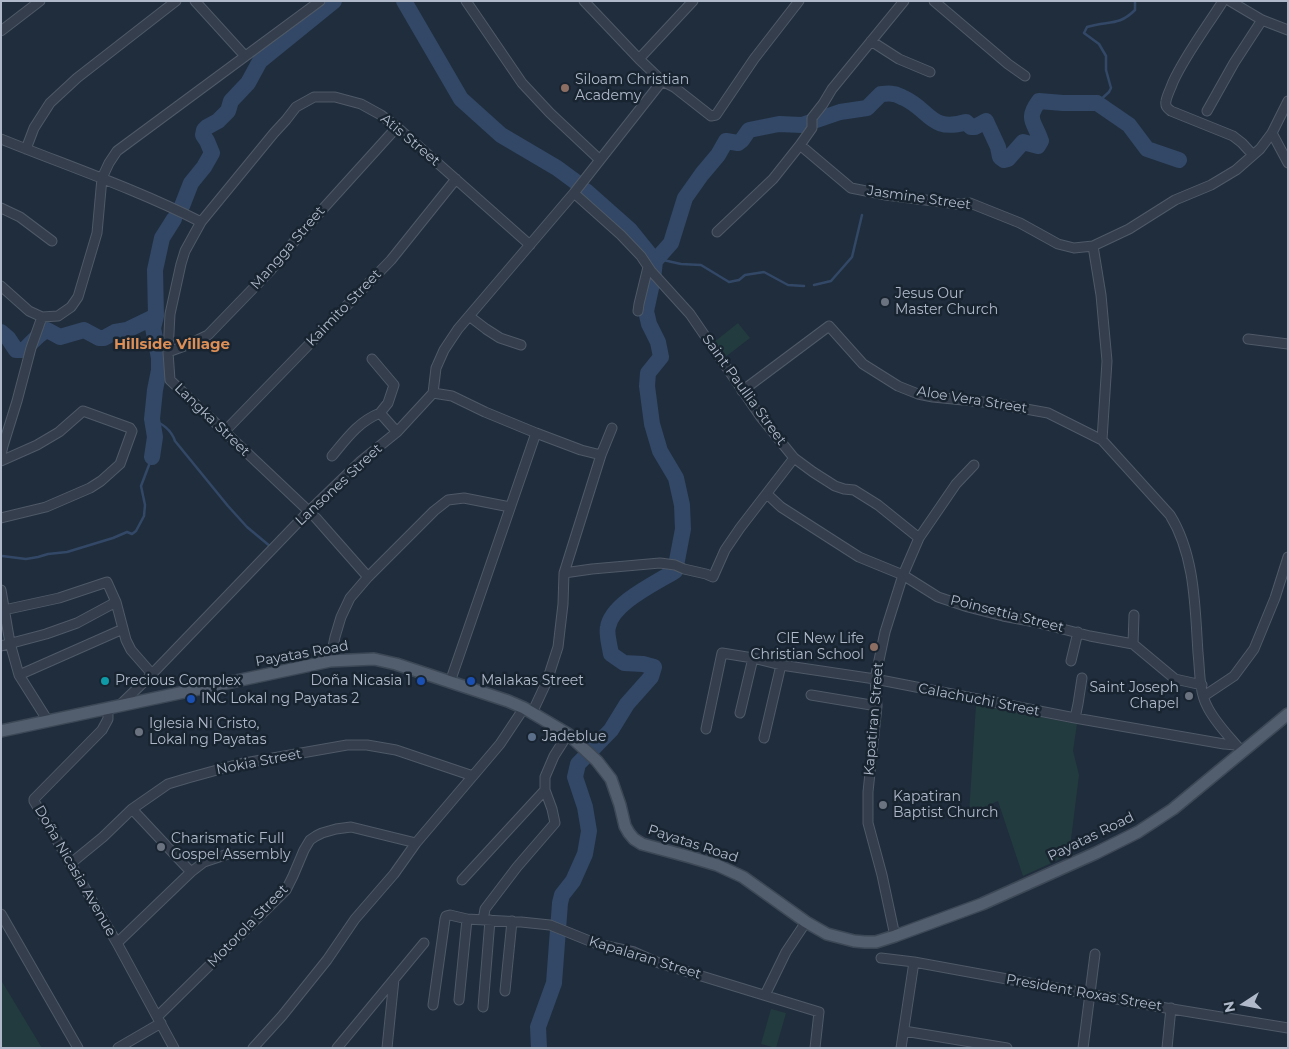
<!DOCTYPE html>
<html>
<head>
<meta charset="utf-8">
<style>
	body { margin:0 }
	#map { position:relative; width:1289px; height:1049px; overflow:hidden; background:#202d3d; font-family:Montserrat,sans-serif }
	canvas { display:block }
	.frame { position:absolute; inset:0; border:2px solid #afb9c9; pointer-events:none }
	.north { position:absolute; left:1219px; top:979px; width:50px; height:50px; -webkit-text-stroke:4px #192431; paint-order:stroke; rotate:259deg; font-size:14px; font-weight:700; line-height:20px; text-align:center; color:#afb9c9 }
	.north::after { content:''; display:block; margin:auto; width:18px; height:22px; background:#afb9c9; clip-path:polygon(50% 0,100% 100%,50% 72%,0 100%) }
</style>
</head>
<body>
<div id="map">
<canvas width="1289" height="1049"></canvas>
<div class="frame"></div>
<div class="north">N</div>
</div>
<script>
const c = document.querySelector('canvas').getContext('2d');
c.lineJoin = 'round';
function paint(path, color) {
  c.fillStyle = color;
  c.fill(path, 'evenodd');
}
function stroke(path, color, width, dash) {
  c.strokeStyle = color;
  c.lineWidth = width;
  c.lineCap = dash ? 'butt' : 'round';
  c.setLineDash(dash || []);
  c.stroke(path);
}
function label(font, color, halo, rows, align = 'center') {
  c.font = font + ' Montserrat,sans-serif';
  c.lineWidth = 5;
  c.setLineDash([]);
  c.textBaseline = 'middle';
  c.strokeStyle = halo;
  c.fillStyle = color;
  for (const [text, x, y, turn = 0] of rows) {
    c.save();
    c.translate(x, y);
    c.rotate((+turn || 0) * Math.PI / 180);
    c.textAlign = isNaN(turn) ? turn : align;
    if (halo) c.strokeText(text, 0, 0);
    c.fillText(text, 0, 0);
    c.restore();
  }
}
const green = new Path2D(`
	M738 323 750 338 724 358 713 343Z
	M976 705 1077 724 1073 751 1079 775 1069 855 1023 876 998 801 969 814Z
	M1 980 42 1048H1Z
	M771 1009 786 1013 776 1048 761 1044Z`);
const stream = new Path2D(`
	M1097 103 1109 92 1111 88 1106 70V56L1099 44 1084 33 1087 27C1108 20 1118 27 1135 10V1
	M655 261 663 260 681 264 701 265 729 282 739 280 745 275 764 272 788 285 804 286
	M814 285 831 281 852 257 862 215
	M152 419C162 424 171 429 175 441L228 506 247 527 271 547
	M2 556 26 559 38 557 48 554 67 552 113 538 127 532 132 534 136 531 144 516 145 505 141 486 152 457`);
const river = new Path2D(`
	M404 1 461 99 501 135 557 168 576 182
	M182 206 191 183 204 167 212 153 207 141 203 135 204 130 207 127 218 121 228 111 231 101 248 83 260 61 334 1
	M655 261 671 243 685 198 702 174 718 155 726 141 738 143 742 140 749 130 779 124 802 125 840 112 867 108 881 94C885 94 889 93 893 94 897 94 901 97 904 98 930 110 931 133 966 122L971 127H975L986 121 998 147 1000 157 1004 160 1008 159 1023 142 1038 146 1041 141C1035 122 1025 120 1039 101L1063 103H1097L1129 125 1147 149 1179 160
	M1 332 8 338 16 350H24C31 344 38 334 47 330L60 337 84 330 99 338H104L115 332 127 330 156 316
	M152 457 155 437 152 419 155 390 159 370V358L153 328 156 316 155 270 162 238 174 219
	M539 1048 538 1027 554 983 560 903 562 895 573 881 585 854 589 831 585 807 575 777 578 764 611 730 627 704 651 677 654 667 643 664 624 663 611 654C610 647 606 633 608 627 612 603 656 583 675 571L683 529 682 505 676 478 660 451 652 424 647 386 648 373 661 357 658 342 649 324 646 311 653 279 655 261 630 230 586 191`);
const minor = new Path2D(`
	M195 1 245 56
	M466 1 522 83 550 113 600 160
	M584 1 639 59 662 81 674 87 711 116 716 115 754 59 799 1
	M934 1 1008 64 1025 76
	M1223 1C1206 28 1186 54 1173 82 1171 88 1167 95 1166 101 1165 106 1167 108 1171 111L1233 136 1242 143 1253 155
	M1230 1 1262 20 1288 30
	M1 31 40 1
	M871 41 899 59 930 72
	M639 59 693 1
	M1207 111 1234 63 1262 20
	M1272 133 1288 163
	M1 139C68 166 136 189 201 222
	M800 145 851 188 886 195 957 204 970 203 1020 223 1058 244 1074 248 1093 246 1129 229 1175 200 1211 185 1236 170 1260 149 1272 133 1288 101
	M26 149 34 128 50 103 77 78 176 1
	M574 193 621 235 641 256 651 271 690 314 760 416 794 458 813 472 835 486 844 489 854 490 878 505 919 538
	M1 208 20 217 52 241
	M717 232 773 179 800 145 812 128V118L823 104 832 89 904 1
	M1093 246 1101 295 1107 361 1102 440
	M1 286 29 311 42 317 58 316 71 307 78 297 97 233 102 178 109 163 117 151 320 1
	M638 311 639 304 648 267
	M469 316 486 329 500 338 521 345
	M1248 339 1288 344
	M168 352 187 345 208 335 270 271 302 232 397 127
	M372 359 394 385 388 403 380 413
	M742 391 829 326 863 364 898 386 918 394 933 397 993 403 1048 413 1102 440 1170 515C1195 555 1195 607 1198 653 1200 670 1199 691 1207 706 1215 723 1230 737 1242 752
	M433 393 452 396 485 412 536 433 581 450 601 455
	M225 431 391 260 456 179
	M1 455 3 446 17 401 31 348 42 317
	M332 456C347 438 358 422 380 413L397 432
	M1 461 37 445 59 432 83 411 130 428 132 431 120 464 101 481 90 488 46 507 1 518
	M767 494 781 507 859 557 903 575 938 597 968 607 1003 616 1035 622 1090 636 1133 644 1175 679 1202 685
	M564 573 592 569 660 563 675 565 684 569 706 574 713 577 725 550 740 528 794 458
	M368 577 316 518 170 380 168 352 170 314 181 264 185 251 201 222 274 133 286 120 296 107 314 97H335L361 104 381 115 397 127 530 245
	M1 590 10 643 19 675 48 721
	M4 610 59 598 107 582 116 602 126 640 131 650 152 674
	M1133 644 1134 615
	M1 646 46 634 77 623 116 602
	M330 661 335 637 341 617 350 598 368 577 434 511 448 500 464 498 510 507
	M1071 661 1078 632
	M19 675 123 629
	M450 682 536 433
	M811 695 877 706
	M1204 696 1234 676 1254 649 1275 598 1288 557
	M119 706 152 674 308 512 361 461 397 432 433 393 436 368 444 350 458 329 574 193 662 81
	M108 708V719L102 730 34 799V801L117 943 174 1048
	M532 713 547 681 558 647 563 604 564 573 601 455 612 428
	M740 713 753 658
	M1075 718 1078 704 1082 678
	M706 729 722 653 753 658 781 665 875 679 1075 718 1224 744 1236 745
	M764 738 781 665
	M132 809 191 872
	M70 864 103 837 132 809 168 784 188 778 239 764 347 745H367L396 750 473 776
	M462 880 545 790
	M1 914 78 1048
	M483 920 485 909 517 867 555 823 552 809 545 790V777L554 756 568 734
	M895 936 882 875 868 823V792L877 706 875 679 885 632 903 575 919 538 956 484 974 465
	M117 943 191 872 204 862 228 854
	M881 958 914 962 1166 1008 1288 1028
	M505 991 512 921
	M765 995 786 952 806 922
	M459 1000 467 919
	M433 1005 445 919 446 916 450 915 467 919 521 922 550 925 597 944 634 952 659 963 819 1012 815 1048
	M483 1007 490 920
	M158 1016 286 890 293 876 304 850 310 840 316 836 322 833 336 829 351 827 416 843
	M904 1031 1007 1048
	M118 1048 161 1023
	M253 1048 282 1016 327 960 355 919 394 874 416 843 500 744 524 708
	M337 1048 424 943
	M387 1048 394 979
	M901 1048 914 962
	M1083 1048 1095 954
	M1167 1048 1171 1008`);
const major = new Path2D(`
	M1 731 330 661 374 659 396 664 508 701 524 708 568 734 597 761 611 779 620 805 625 826 629 833 634 839 642 844 690 857 717 865 743 877 806 922 827 934 854 941 865 942H876L895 936 982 904 1096 853 1138 832 1173 809 1288 714`);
const markers = [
	[565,88,5,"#8d6e63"],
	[885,302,5,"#6b7280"],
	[874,647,5,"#8d6e63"],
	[105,681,5,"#0f9aa8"],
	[421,681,5,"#1a4fb4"],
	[471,681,5,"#1a4fb4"],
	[1189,696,5,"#6b7280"],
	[191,699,5,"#1a4fb4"],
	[139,732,5,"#6b7280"],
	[532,737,5,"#5c6f8a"],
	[883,805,5,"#6b7280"],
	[161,847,5,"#6b7280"]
];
const poiNames = [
	["Siloam Christian",575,80],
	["Academy",575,96],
	["Jesus Our",895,294],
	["Master Church",895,310],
	["ClE New Life",864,639,"right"],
	["Christian School",864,655,"right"],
	["Precious Complex",115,681],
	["Doña Nicasia 1",411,681,"right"],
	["Malakas Street",481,681],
	["Saint Joseph",1179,688,"right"],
	["Chapel",1179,704,"right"],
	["INC Lokal ng Payatas 2",201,699],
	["Iglesia Ni Cristo,",149,724],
	["Lokal ng Payatas",149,740],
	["Jadeblue",542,737],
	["Kapatiran",893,797],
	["Baptist Church",893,813],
	["Charismatic Full",171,839],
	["Gospel Assembly",171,855]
];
const streetNames = [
	["Atis Street",410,140,40],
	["Jasmine Street",919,198,8],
	["Mangga Street",288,248,-49],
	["Kaimito Street",344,308,-46],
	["Saint Paullia Street",744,390,54],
	["Aloe Vera Street",972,400,9],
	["Langka Street",212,420,44],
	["Lansones Street",339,485,-43],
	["Poinsettia Street",1007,614,14],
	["Payatas Road",302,654,-10],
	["Calachuchi Street",979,700,11],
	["Kapatiran Street",874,719,-85],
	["Nokia Street",259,762,-11],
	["Payatas Road",1091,837,-26],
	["Payatas Road",693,844,18],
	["Doña Nicasia Avenue",75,871,60],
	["Motorola Street",248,926,-46],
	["Kapalaran Street",645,958,17],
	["President Roxas Street",1084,993,10]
];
const neighbourhoodNames = [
	["Hillside Village",172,345]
];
paint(green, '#223b3e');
stroke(stream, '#324866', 2.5);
stroke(river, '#324866', 16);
stroke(minor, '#4f5967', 11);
stroke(major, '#3d4856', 14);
stroke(minor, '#343e4d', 9);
stroke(major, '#525d6d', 11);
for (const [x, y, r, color] of markers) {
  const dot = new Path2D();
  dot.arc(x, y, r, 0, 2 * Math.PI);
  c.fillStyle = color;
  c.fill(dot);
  stroke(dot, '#192431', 2);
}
label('14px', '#afb9c9', '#192431', poiNames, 'left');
label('14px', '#afb9c9', '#192431', streetNames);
label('bold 15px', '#de8f55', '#192431', neighbourhoodNames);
</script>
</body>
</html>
